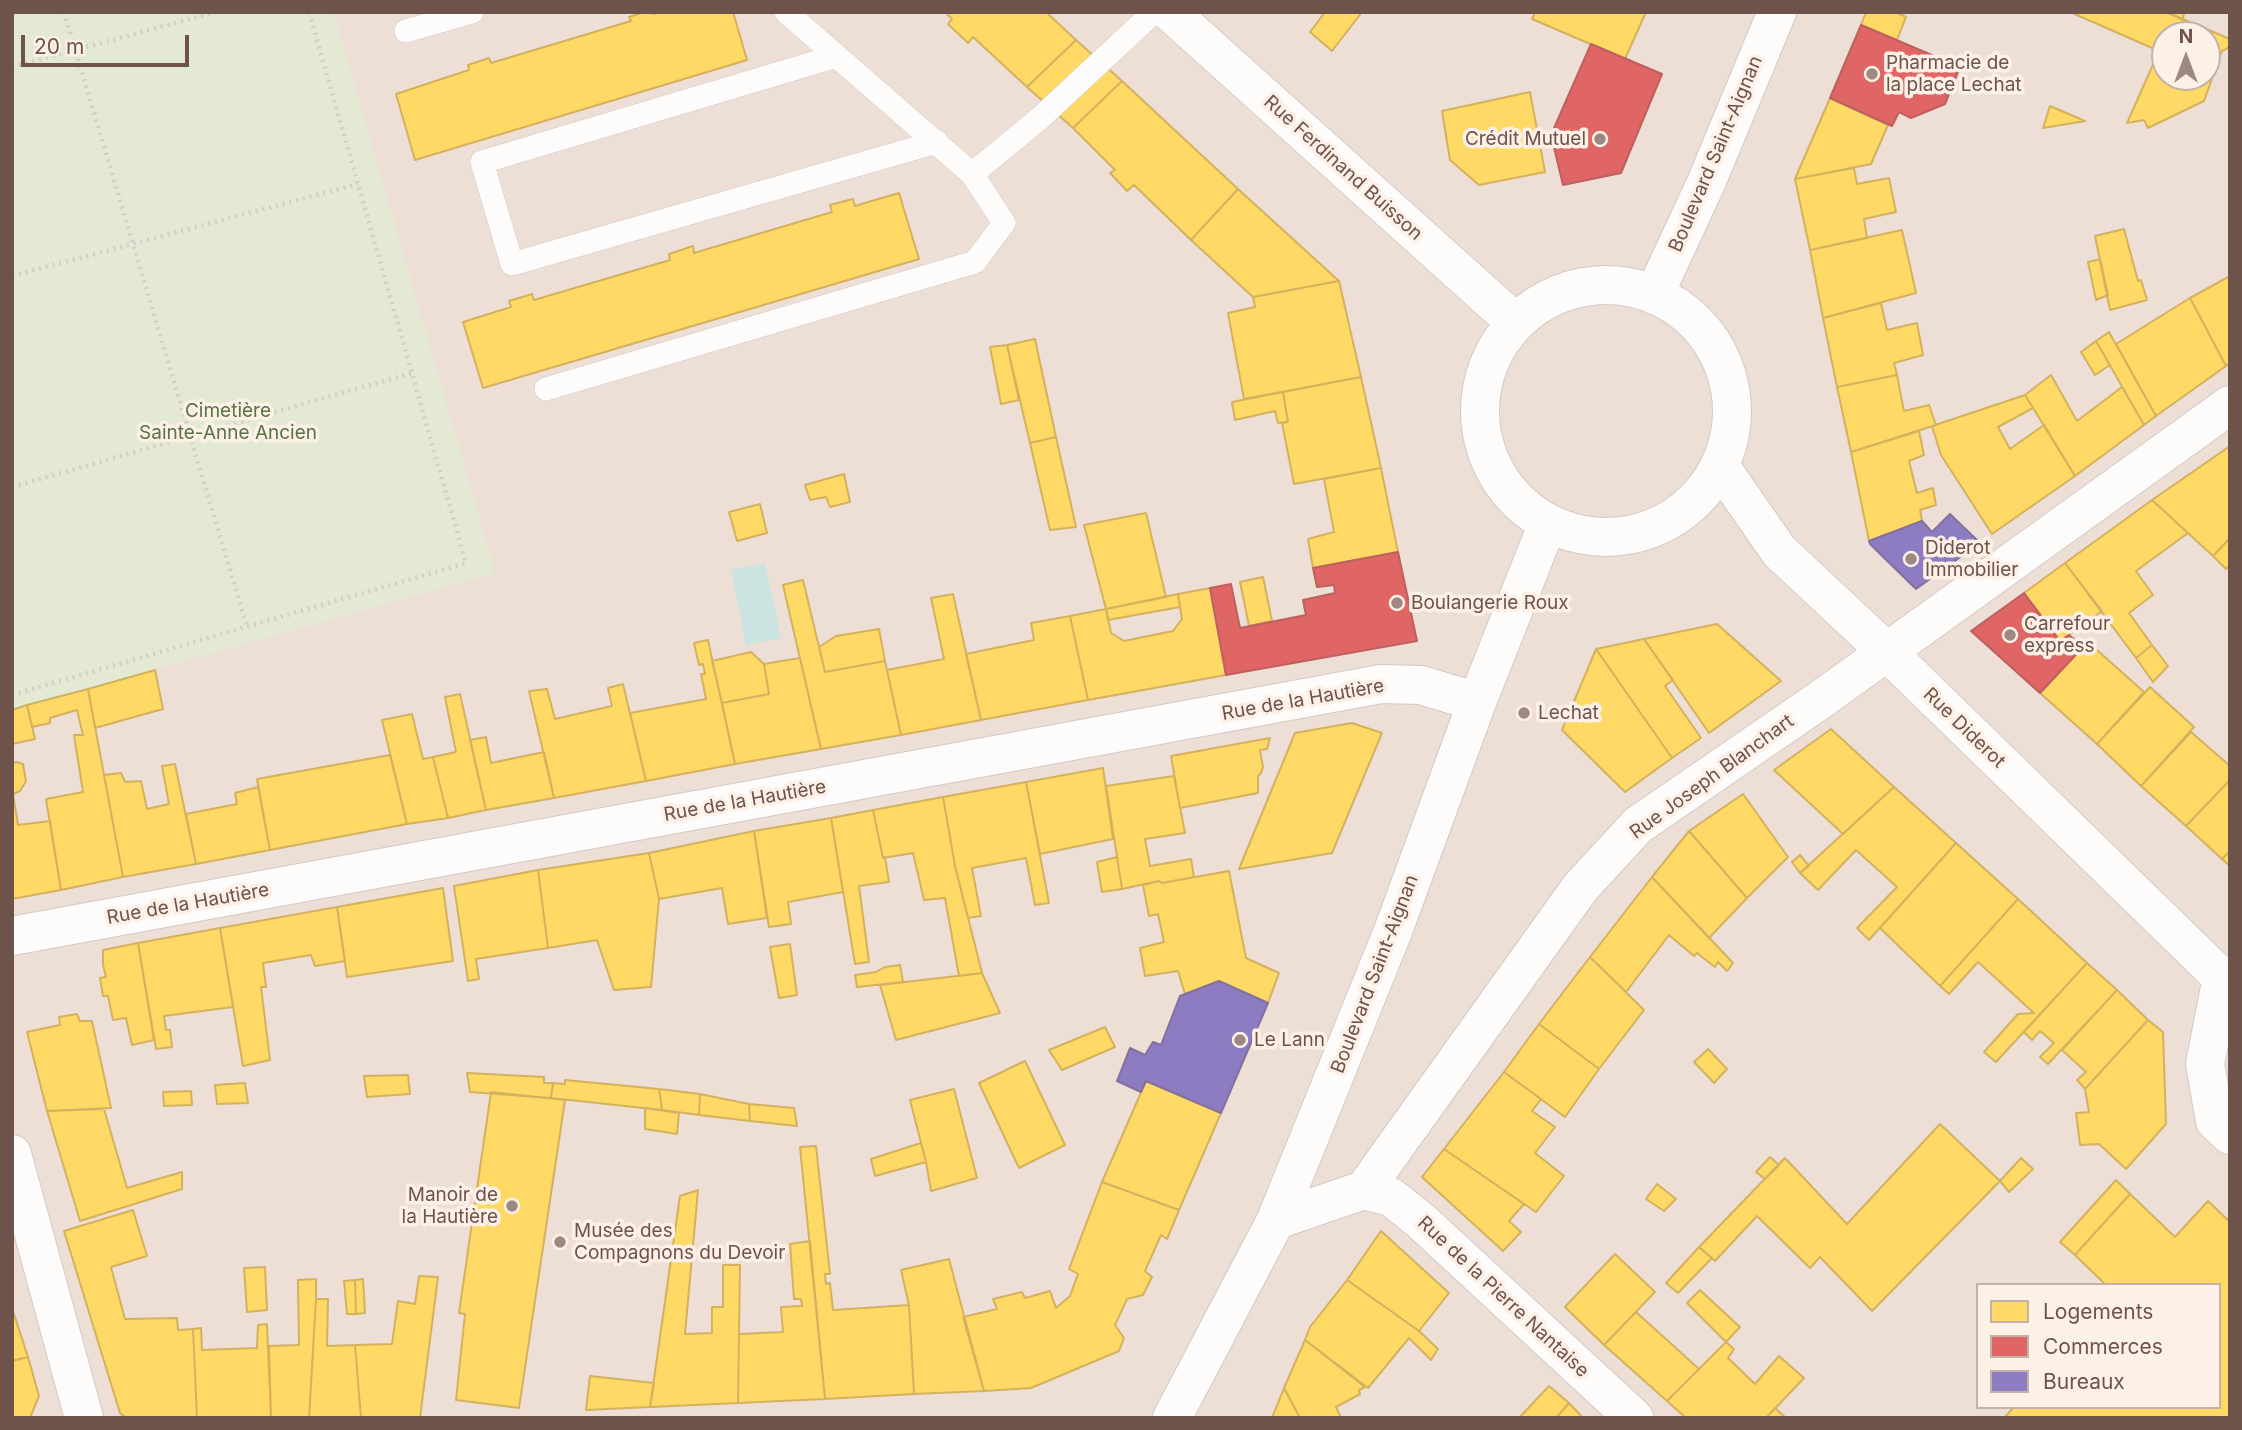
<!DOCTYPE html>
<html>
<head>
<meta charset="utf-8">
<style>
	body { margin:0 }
	#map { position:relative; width:2242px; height:1430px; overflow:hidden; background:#f4ede7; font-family:Inter,sans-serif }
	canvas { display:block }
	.frame { position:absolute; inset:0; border:14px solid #6e534b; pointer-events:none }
	.legend { position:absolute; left:1976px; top:1283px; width:245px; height:126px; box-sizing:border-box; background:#fdf1e7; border:2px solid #c4b2a9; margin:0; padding:9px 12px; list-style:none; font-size:21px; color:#6e534b }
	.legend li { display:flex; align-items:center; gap:14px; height:35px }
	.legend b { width:35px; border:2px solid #c4b2a9 }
	.north { position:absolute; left:2151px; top:21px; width:70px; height:70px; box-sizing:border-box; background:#fdf1e7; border:2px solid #c4b2a9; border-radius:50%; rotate:0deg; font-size:19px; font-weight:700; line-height:28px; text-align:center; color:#6e534b }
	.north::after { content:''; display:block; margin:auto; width:24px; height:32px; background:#9d8982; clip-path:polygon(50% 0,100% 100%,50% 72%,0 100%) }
	.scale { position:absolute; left:21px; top:35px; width:168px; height:32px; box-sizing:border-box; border:4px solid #6e534b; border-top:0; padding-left:9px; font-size:21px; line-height:24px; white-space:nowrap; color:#6e534b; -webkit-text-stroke:5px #fdf1e7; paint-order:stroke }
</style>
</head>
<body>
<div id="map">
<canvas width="2242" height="1430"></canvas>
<div class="frame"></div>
<ul class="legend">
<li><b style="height:19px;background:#ffd966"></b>Logements</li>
<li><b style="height:19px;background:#e06666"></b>Commerces</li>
<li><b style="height:19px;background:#8e7cc3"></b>Bureaux</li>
</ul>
<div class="north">N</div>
<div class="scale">20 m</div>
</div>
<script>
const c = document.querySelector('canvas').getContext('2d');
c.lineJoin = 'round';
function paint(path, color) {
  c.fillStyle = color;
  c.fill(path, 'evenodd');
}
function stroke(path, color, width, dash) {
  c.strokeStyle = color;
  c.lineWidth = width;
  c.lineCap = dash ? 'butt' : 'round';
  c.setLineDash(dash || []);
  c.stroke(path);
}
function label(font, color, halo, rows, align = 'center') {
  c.font = font + ' Inter,sans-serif';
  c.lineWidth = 7;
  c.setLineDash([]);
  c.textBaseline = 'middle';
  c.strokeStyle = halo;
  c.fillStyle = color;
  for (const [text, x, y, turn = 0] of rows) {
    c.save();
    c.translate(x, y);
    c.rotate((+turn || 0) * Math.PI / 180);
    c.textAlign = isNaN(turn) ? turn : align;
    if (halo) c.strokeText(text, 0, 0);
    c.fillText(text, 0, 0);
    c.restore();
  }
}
const residential = new Path2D(`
	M12 12H2230V1418H12ZM2165 35H2207V77H2165ZM1978 1285H2219V1407H1978Z`);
const green = new Path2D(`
	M12 12H334L495 573 12 710Z`);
const water = new Path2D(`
	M765 563 781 638 746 645 731 570Z`);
const homes = new Path2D(`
	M645 12H653L654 14 659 12H733L747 60 415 160 396 94 469 70 468 65 489 58 491 63 631 21 629 17Z
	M945 12H1046L1076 40 1027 87 973 37 968 43 948 24 952 19Z
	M1325 12H1362L1332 51 1310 32Z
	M1535 12H1646L1625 59 1532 19Z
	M1866 12H1896L1906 17 1897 40 1861 25Z
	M2070 12H2166L2230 39V47L2222 51 2204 101 2148 128 2144 120 2127 123 2159 51ZM2165 35H2207V77H2165Z
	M2166 12H2184L2183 20Z
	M1076 40 1122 81 1073 128 1027 87Z
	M1122 81 1238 189 1191 240 1134 185 1127 191 1110 173 1115 170 1073 128Z
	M1530 92 1545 172 1479 185 1450 160 1442 111Z
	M1830 98 1888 125 1871 164 1795 179Z
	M2050 106 2085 121 2043 128Z
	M1854 168 1857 184 1889 178 1896 212 1864 219 1867 238 1810 250 1795 179Z
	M1238 189 1339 281 1253 297 1191 240Z
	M899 193 919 259 483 388 463 322 511 307 509 301 532 294 534 300 670 260 669 254 693 246 694 253 832 212 830 205 853 199 855 206Z
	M2124 229 2138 281 2141 280 2147 300 2110 310 2095 236Z
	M1902 230 1916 293 1823 318 1810 250Z
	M2100 259 2108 295 2096 300 2088 262Z
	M2230 276V363L2226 366 2190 298Z
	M1339 281 1361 377 1244 399 1228 313 1255 307 1253 297Z
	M2190 298 2226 366 2156 416 2116 344Z
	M1881 303 1887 330 1917 323 1923 355 1894 363 1897 375 1837 387 1823 318Z
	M2109 332 2156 416 2144 425 2096 341Z
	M1035 339 1056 437 1030 443 1007 345Z
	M2096 341 2110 365 2095 375 2081 352Z
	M1007 345 1019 400 1001 404 990 347Z
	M1897 375 1904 411 1929 405 1936 425 1851 452 1837 387Z
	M2051 375 2077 421 2122 387 2144 425 2075 476 2025 395Z
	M1361 377 1381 468 1294 484 1282 423 1288 422 1283 392Z
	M1283 392 1288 422 1278 423 1275 411 1235 420 1232 402Z
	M2025 395 2033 408 1998 427 2010 449 2044 425 2075 476 1992 534 1941 455 1932 426Z
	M1919 431 1924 455 1909 461 1917 493 1933 488 1936 505 1920 510 1922 521 1869 541 1851 452Z
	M1056 437 1076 527 1050 530 1030 443Z
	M2230 446V538L2213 556 2152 500Z
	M1381 468 1398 552 1313 568 1308 539 1334 532 1324 479Z
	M844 474 850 502 830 507 826 497 810 500 805 485Z
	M2152 500 2188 533 2136 571 2153 595 2129 613 2152 645 2136 658 2065 563Z
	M760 504 767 533 737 541 729 512Z
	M1146 513 1166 597 1106 609 1084 525Z
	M2230 538V565L2226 569 2213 556Z
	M2065 563 2102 611 2060 641 2024 593Z
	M1263 577 1272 621 1249 626 1240 582Z
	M803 580 825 672 885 661 901 735 821 749 783 585Z
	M1210 588 1226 675 1088 700 1070 616 1106 609 1111 633 1124 641 1173 631 1182 619 1178 594Z
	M953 594 981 720 901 735 887 670 944 659 931 598Z
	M1178 594 1180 607 1108 620 1106 609Z
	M1070 616 1088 700 981 720 966 654 1034 640 1031 623Z
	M1717 624 1781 681 1709 733 1644 639Z
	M879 629 885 661 825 672 819 647 836 636Z
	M1644 639 1673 680 1665 686 1701 738 1672 758 1596 649Z
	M708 640 735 764 646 781 630 713 706 699 701 674H705L703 664 699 665 694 643Z
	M2088 642 2144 692 2097 744 2040 693Z
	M2152 645 2168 666 2153 682 2136 658Z
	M1596 649 1672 758 1625 792 1562 730Z
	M751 652 764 664 769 694 722 703 712 661Z
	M800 658 821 749 735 764 722 703 769 694 764 664Z
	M155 670 163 709 95 728 88 689Z
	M623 684 646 781 554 798 529 691 547 689 555 719 612 706 608 688Z
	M2150 687 2194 727 2141 786 2097 744Z
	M88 689 123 877 61 890 46 799 83 792 74 735H83L77 710 50 718V723L32 727 27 705Z
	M460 694 486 810 448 818 433 757 456 752 445 697Z
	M27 705 35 739 12 744V710Z
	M412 714 423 759 433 757 448 818 407 824 382 720Z
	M1352 723 1382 733 1332 853 1239 869 1295 733Z
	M1831 729 1894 787 1843 834 1774 770Z
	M2191 732 2230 766V780L2186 826 2141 786Z
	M486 737 491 763 544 752 554 798 486 810 470 740Z
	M1270 738 1267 749 1260 750 1263 767 1261 773 1258 776V793L1180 808 1171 756Z
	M390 755 407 824 270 850 257 779Z
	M17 762 23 764 26 781 20 791 13 794 18 825 50 821 61 890 12 899V763Z
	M175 764 196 864 123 877 104 775 121 773 125 782 141 781 147 809 169 804 162 766Z
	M1103 768 1113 839 1040 854 1026 782Z
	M1174 776 1185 833 1145 839 1150 866 1191 859 1194 877 1162 883 1159 881 1122 889 1106 786Z
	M2230 780V851L2222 859 2186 826Z
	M1026 782 1049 903 1035 905 1026 858 972 868 981 916 968 918 955 866 943 797Z
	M258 787 270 850 196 864 186 814 237 804 235 793Z
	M1894 787 1956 843 1869 940 1857 928 1897 887 1856 850 1818 890 1800 873Z
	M1743 794 1788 857 1747 898 1689 831Z
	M943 797 955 866 982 973 959 976 945 898 924 900 913 853 883 858 873 810Z
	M873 810 883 858 885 857 889 882 859 886 869 962 855 964 831 818Z
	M831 818 843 892 788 902 791 924 769 927 754 831Z
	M754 831 767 918 728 924 722 888 659 899 649 853Z
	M1689 831 1747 898 1709 938 1652 877Z
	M1956 843 2018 899 1940 986 1880 928Z
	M2230 851V866L2222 859Z
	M649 853 659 899 651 987 614 990 597 940 548 948 538 870Z
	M1800 855 1809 866 1800 873 1792 862Z
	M1117 857 1122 889 1102 892 1097 862Z
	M538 870 548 948 476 959 479 979 468 981 454 886Z
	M1229 871 1246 958 1279 973 1268 1003 1219 981 1185 994 1178 971 1145 976 1140 948 1164 942 1158 914 1149 916 1143 885 1159 881 1162 883Z
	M1652 877 1733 963 1727 971 1718 962 1715 967 1697 953 1694 956 1669 935 1626 992 1590 957Z
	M443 888 453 961 347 977 337 907Z
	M2018 899 2087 963 1996 1062 1984 1052 2018 1014 2034 1013 1978 962 1949 994 1940 986Z
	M337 907 345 961 315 966 311 955 263 963 266 987H261L270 1060 243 1066 220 928Z
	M220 928 233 1007 164 1016 166 1030H170L172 1047 156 1049 138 943Z
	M138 943 154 1040 132 1045 126 1018 113 1020 108 996H103L100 978 106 977 103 965V950Z
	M790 944 797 995 779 998 770 947Z
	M1590 957 1644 1010 1599 1069 1539 1024Z
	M2087 963 2117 990 2048 1064 2040 1057 2054 1043 2040 1031 2032 1040 2024 1032Z
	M900 965 903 982 857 987 855 975 876 972 885 967Z
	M982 973 1000 1013 896 1040 880 985Z
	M2117 990 2148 1020 2085 1089 2077 1080 2086 1072 2062 1050Z
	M77 1014 80 1021H92L111 1108 47 1111 27 1032 60 1025 59 1017Z
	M2148 1020 2163 1032 2166 1124 2126 1169 2099 1144 2080 1145 2076 1113 2089 1112 2085 1089Z
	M1539 1024 1599 1069 1565 1117 1504 1072Z
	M1105 1027 1115 1047 1062 1070 1049 1050Z
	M1708 1049 1727 1069 1714 1083 1694 1062Z
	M1025 1061 1065 1145 1019 1168 979 1083Z
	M1504 1072 1541 1099 1532 1111 1555 1127 1535 1153 1564 1176 1536 1212 1444 1149Z
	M467 1073 544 1077V1083H553L551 1098 470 1092Z
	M408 1075 410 1094 367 1097 364 1076Z
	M565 1080 659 1089 662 1110 551 1098 553 1083 565 1084Z
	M1146 1081 1221 1113 1179 1210 1102 1182Z
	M245 1083 248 1103 217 1104 215 1085Z
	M659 1089 700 1094 699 1115 662 1110Z
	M954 1089 977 1178 931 1191 926 1162 910 1100Z
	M191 1091 192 1105 164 1106 163 1092Z
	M491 1092 565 1100 519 1408 456 1400 465 1314 459 1313Z
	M700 1094 749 1104 750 1121 699 1115Z
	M749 1104 794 1108 797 1126 750 1121Z
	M645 1108 679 1113 677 1134 645 1129Z
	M104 1109 127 1188 182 1172V1189L80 1221 47 1111Z
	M1940 1124 2000 1181 1872 1311 1820 1257 1810 1268 1757 1216 1715 1261 1699 1247 1785 1158 1847 1224Z
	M921 1143 926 1162 875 1176 871 1159Z
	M816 1146 830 1274H825L826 1284 830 1283 833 1310 909 1305 914 1394 825 1399 800 1147Z
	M1444 1149 1524 1204 1509 1221 1521 1232 1503 1251 1422 1177Z
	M1770 1157 1779 1165 1765 1179 1756 1172Z
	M2021 1158 2033 1169 2009 1192 2000 1181Z
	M2116 1180 2130 1194 2075 1255 2060 1242Z
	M1102 1182 1179 1210 1167 1239 1161 1235 1145 1271 1152 1277 1143 1295 1127 1299 1115 1325 1124 1338 1119 1351 1031 1388 984 1391 963 1317 997 1309 993 1299 1022 1292 1025 1298 1050 1291 1056 1308 1070 1296 1078 1274 1069 1269Z
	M1657 1184 1676 1199 1664 1211 1646 1199Z
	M698 1190 685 1334 712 1333V1307H723V1265H740L738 1403 650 1407 680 1196Z
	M2130 1194 2175 1237 2208 1201 2230 1222V1418H2004L2014 1407H2219V1285H2106L2075 1255Z
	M133 1210 147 1256 111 1267 125 1319 177 1318 178 1330 193 1329 197 1418H126L120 1413 64 1231Z
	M1381 1231 1449 1293 1419 1331 1347 1280Z
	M810 1241 825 1399 738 1403 739 1334 783 1332 781 1307 802 1306 801 1299H794L790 1244Z
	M1699 1247 1712 1258 1678 1293 1666 1283Z
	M1615 1254 1655 1292 1604 1345 1565 1307Z
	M949 1259 984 1391 914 1394 909 1305 901 1270Z
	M265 1267 267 1310 247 1312 244 1268Z
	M419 1276 438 1277 420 1418H361L355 1345 392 1344 398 1301 415 1304Z
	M316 1279V1299L309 1418H271L269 1346 299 1345 298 1280Z
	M363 1279 365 1313 356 1314 355 1280Z
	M355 1280 356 1314H347L344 1281Z
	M1347 1280 1419 1331 1438 1349 1431 1360 1409 1338 1368 1388 1305 1340 1310 1327Z
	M1700 1290 1740 1327 1726 1342 1687 1303Z
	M316 1299H328L327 1346 355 1345 361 1418H309Z
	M12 1308 28 1357 12 1361Z
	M1636 1312 1699 1369 1667 1401 1604 1345Z
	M267 1324 271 1418H197L193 1329 201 1328 202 1350 257 1348 258 1325Z
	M1305 1340 1365 1387 1359 1390 1360 1394 1336 1407 1341 1418H1300L1284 1388Z
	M1726 1342 1734 1349 1728 1358 1755 1384 1779 1356 1804 1378 1766 1418H1686L1667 1401Z
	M28 1357 39 1396 30 1418H12V1361Z
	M590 1376 654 1383 650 1407 586 1410Z
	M1549 1386 1569 1403 1556 1418H1519Z
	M1284 1388 1300 1418H1272Z
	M1569 1403 1583 1418H1556Z
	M1775 1408 1786 1418H1766Z`);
const shops = new Path2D(`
	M1861 25 1960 67 1945 104 1911 118 1899 112 1892 126 1830 98Z
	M1591 44 1662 74 1621 173 1563 185 1551 135Z
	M1398 552 1417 641 1226 675 1210 588 1231 584 1240 628 1306 615 1303 600 1335 593 1334 585 1317 587 1313 568Z
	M2024 593 2060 641 2069 635 2083 647 2040 693 1971 631Z`);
const offices = new Path2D(`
	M1950 514 1980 543 1916 589 1870 544 1869 541 1922 521 1932 532Z
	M1219 981 1268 1003 1221 1113 1146 1081 1141 1092 1117 1081 1130 1048 1145 1055 1153 1042 1161 1045 1180 996Z`);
const path = new Path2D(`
	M64 12 247 627
	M12 67 216 12
	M12 276 358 184
	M12 487 412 373
	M12 695 466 563 309 12`);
const lane = new Path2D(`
	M786 12 972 174 1039 119 1154 12
	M406 31 472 12
	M837 56 482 162 512 264 937 142
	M546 389 975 262 1004 223 972 174`);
const street = new Path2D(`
	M1170 12 1516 323
	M1480 411a126 126 0 1 1 252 0a126 126 0 1 1-252 0Z
	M1654 295 1706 183 1777 12
	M1720 466 1779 551 1887 652 2222 978
	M12 936 1381 684 1421 685 1477 702
	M2222 978 2205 1064 2215 1121 2230 1135
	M12 1154 84 1418
	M1364 1190 1391 1197 1421 1221 1634 1418
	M1276 1220 1364 1190 1580 888 1638 825 1820 700 2230 405
	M1172 1418 1276 1220 1393 931 1477 702 1548 523`);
const markers = [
	[1872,74,7,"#9d8982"],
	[1600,139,7,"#9d8982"],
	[1911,559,7,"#9d8982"],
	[1397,603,7,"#9d8982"],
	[2010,635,7,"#9d8982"],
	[1524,713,7,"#9d8982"],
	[1240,1040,7,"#9d8982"],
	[512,1206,7,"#9d8982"],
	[560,1242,7,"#9d8982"]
];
const poiNames = [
	["Pharmacie de",1886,63],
	["la place Lechat",1886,85],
	["Crédit Mutuel",1586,139,"right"],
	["Diderot",1925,548],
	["Immobilier",1925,570],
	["Boulangerie Roux",1411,603],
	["Carrefour",2024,624],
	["express",2024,646],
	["Lechat",1538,713],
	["Le Lann",1254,1040],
	["Manoir de",498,1195,"right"],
	["la Hautière",498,1217,"right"],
	["Musée des",574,1231],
	["Compagnons du Devoir",574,1253]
];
const streetNames = [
	["Boulevard Saint-Aignan",1716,154,-67],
	["Rue Ferdinand Buisson",1343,168,42],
	["Rue de la Hautière",1303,700,-10],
	["Rue Diderot",1964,728,44],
	["Rue Joseph Blanchart",1712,777,-36],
	["Rue de la Hautière",745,801,-10],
	["Rue de la Hautière",188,904,-10],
	["Boulevard Saint-Aignan",1375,974,-69],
	["Rue de la Pierre Nantaise",1503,1297,43]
];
const parkNames = [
	["Cimetière",228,411],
	["Sainte-Anne Ancien",228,433]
];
paint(residential, '#eddfd5');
paint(green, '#e3e9d3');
paint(water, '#cbe4e2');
paint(homes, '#ffd966');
stroke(homes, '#d4b15e', 2);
paint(shops, '#e06666');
stroke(shops, '#be605e', 2);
paint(offices, '#8e7cc3');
stroke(offices, '#84709f', 2);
stroke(lane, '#d2cac6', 24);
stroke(street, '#d2cac6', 40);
stroke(path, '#d5ccc9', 4.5, [2, 5]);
stroke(lane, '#fdfcfb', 23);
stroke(street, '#fdfcfb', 38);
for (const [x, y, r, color] of markers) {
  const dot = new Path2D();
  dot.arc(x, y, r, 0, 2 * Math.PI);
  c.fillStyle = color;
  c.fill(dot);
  stroke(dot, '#fdf1e7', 2.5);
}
label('19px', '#6e534b', '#fdf1e7', poiNames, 'left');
label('19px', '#6e534b', '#fdf1e7', streetNames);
label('19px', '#587344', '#fdf1e7', parkNames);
</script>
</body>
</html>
